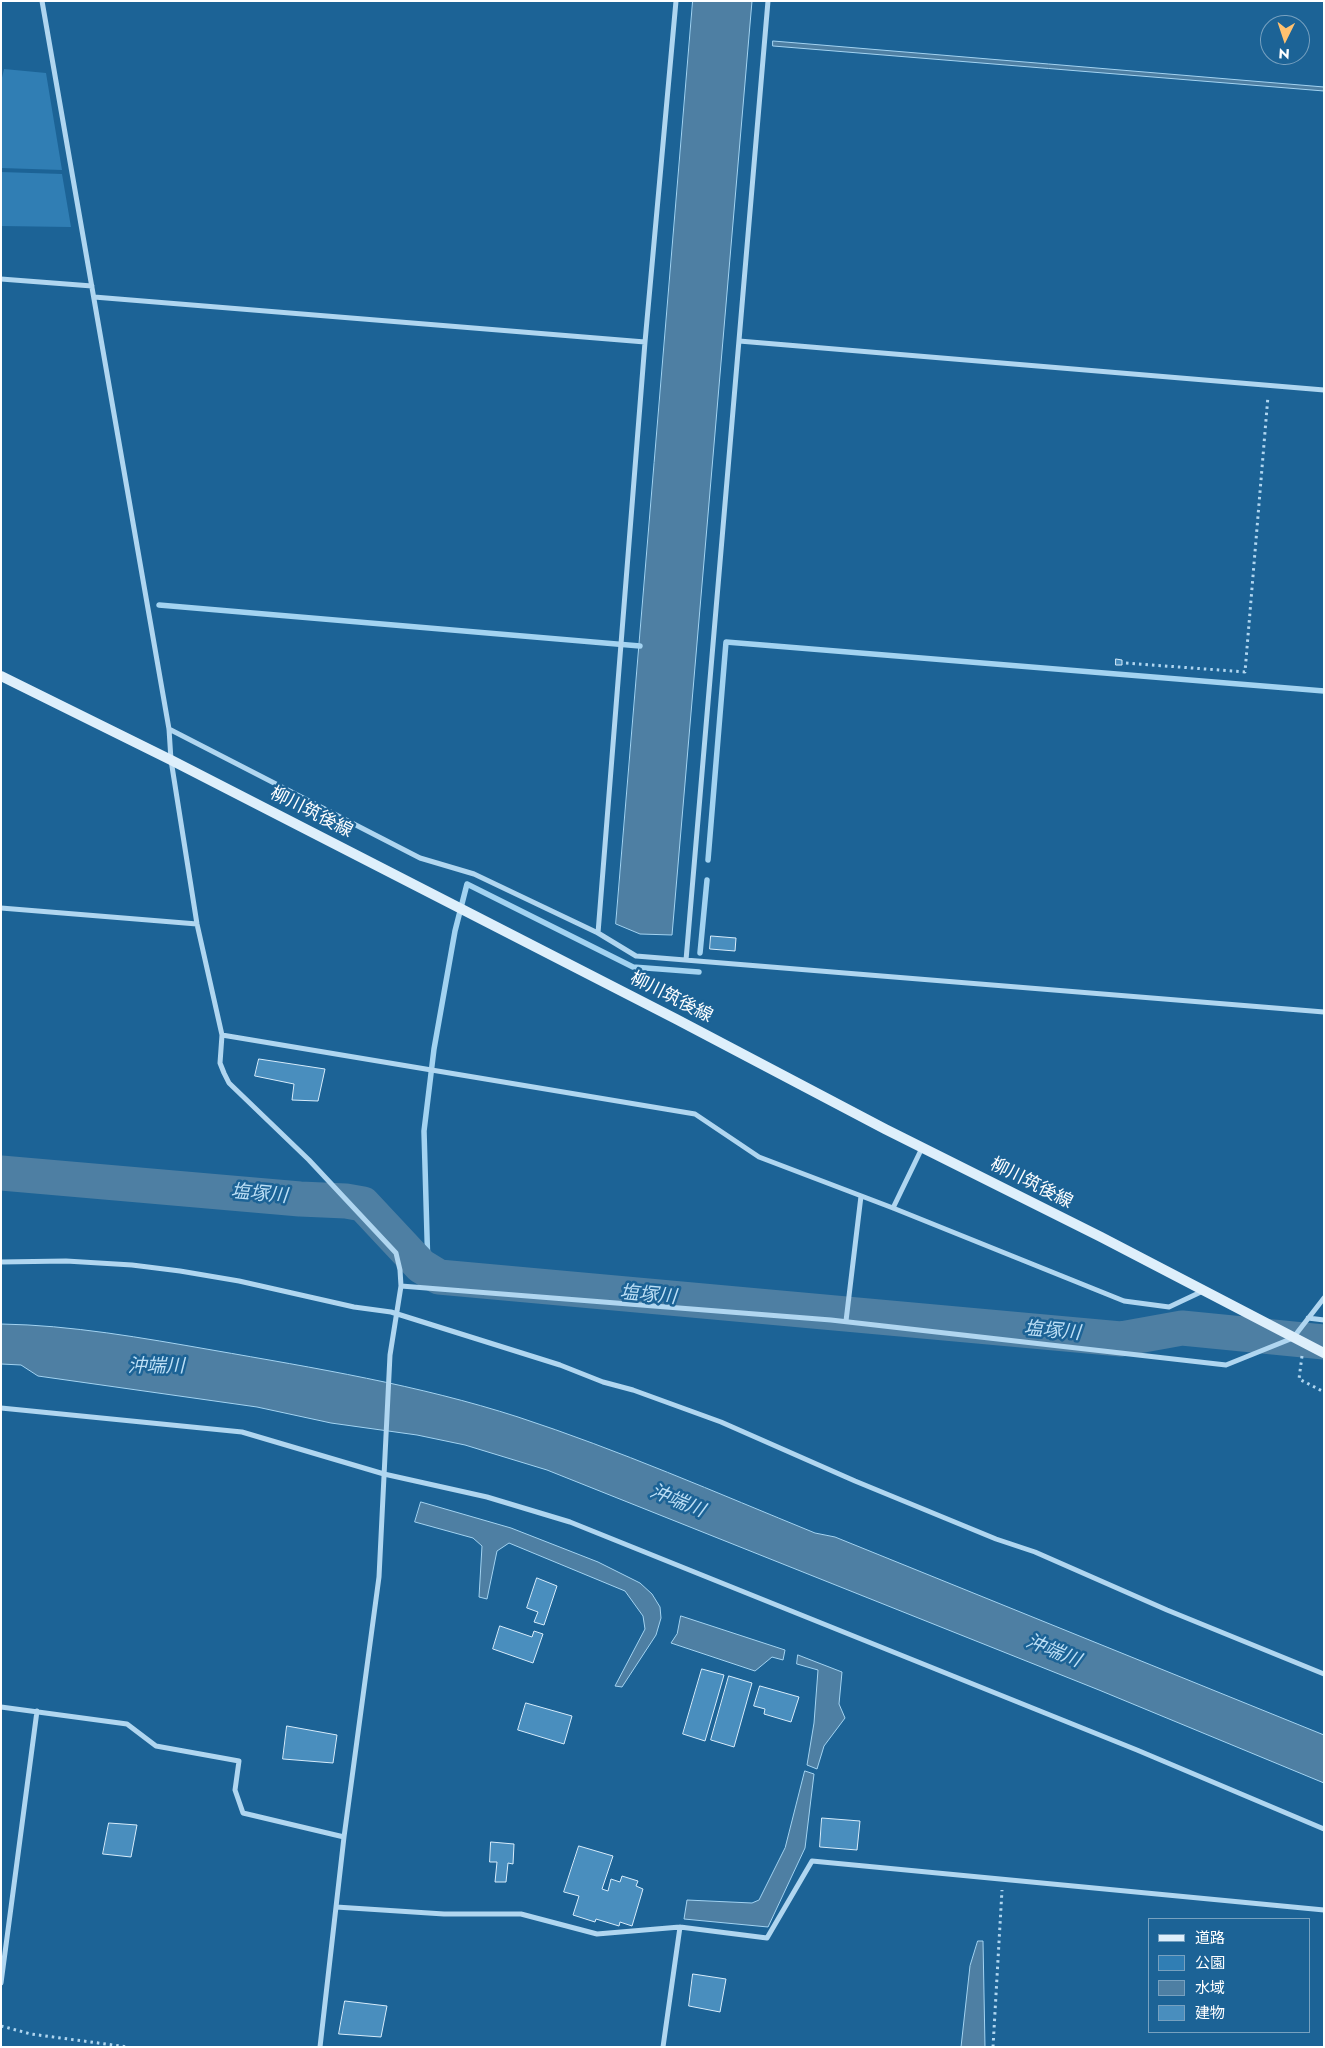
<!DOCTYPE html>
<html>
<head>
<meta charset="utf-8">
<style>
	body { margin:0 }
	#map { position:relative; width:1325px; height:2048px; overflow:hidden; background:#1c6396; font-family:Jost,"Noto Sans JP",sans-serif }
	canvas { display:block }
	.frame { position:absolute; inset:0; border:2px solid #fff; pointer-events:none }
	.legend { position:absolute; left:1148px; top:1918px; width:162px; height:115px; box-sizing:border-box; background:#1c6396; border:1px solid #77a1c0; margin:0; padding:6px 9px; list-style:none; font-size:15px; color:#fff }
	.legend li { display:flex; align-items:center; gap:10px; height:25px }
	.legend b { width:25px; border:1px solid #77a1c0 }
	.north { position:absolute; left:1260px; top:15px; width:50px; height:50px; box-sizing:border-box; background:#1c6396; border:1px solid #77a1c0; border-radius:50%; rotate:184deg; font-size:14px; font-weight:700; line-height:20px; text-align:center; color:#fff }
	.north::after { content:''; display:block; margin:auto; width:18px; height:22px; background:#ffc16f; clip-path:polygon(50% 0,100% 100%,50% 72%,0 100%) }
</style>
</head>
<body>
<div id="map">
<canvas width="1325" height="2048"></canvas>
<div class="frame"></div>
<ul class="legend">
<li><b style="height:6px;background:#deeffb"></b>道路</li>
<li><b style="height:14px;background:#307eb4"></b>公園</li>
<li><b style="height:14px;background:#4e7fa3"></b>水域</li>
<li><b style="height:14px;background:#498ebe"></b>建物</li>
</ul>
<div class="north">N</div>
</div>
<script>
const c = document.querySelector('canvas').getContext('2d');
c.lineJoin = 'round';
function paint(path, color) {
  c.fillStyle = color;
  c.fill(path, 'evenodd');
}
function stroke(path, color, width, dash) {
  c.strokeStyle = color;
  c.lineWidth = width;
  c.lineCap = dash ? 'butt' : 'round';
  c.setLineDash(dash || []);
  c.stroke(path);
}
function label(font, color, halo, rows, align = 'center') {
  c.font = font + ' Jost,"Noto Sans JP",sans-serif';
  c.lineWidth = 5;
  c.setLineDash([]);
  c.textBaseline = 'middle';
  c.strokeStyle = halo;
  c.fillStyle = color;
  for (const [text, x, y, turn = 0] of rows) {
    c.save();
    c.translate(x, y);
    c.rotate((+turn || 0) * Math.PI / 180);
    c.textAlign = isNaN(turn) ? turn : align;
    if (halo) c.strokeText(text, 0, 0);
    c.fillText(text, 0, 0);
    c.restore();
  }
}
const green = new Path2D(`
	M4 69 46 73 62 170 1 168V82Z
	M1 172 62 174 71 227 1 226Z`);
const water = new Path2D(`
	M693 1H752L672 935 640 934 616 924Z
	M773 41 1324 87V91L773 46Z
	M1 1324C71 1325 143 1338 212 1350 315 1368 419 1385 518 1417 619 1450 717 1493 815 1533L835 1537 1324 1735V1783L1099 1690 547 1470 465 1445 417 1435 331 1423 257 1407 38 1376 21 1365 1 1364Z
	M421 1502 511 1528 598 1562 640 1583 652 1594 660 1607 661 1618 656 1635 622 1687 615 1686 645 1629 643 1616 625 1591 509 1543 497 1551 487 1599 479 1597 482 1546 473 1538 415 1522Z
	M681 1616 785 1650 783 1660 772 1657 755 1671 671 1643 677 1634Z
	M798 1655 842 1672 839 1704 845 1718 824 1746 817 1769 807 1765 814 1723 818 1670 797 1664Z
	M805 1771 814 1774 805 1848 768 1927 684 1919 687 1900 752 1903 759 1900 785 1848Z
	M978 1941H983L985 2047H961L970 1966Z`);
const stream = new Path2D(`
	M159 605 640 646
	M708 860 726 642 1324 691
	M700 953 707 880
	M428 1270 424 1131 434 1049 455 931 467 884 633 967 699 972`);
const river = new Path2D(`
	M1 1173 300 1199 346 1201 363 1204 421 1266 439 1277 1121 1339 1182 1328 1324 1342`);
const building = new Path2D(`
	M1116 659 1122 660V665H1116Z
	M711 936 736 938 735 951 710 949Z
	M259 1059 325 1069 318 1101 292 1100 294 1084 255 1076Z
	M537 1578 557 1586 544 1625 534 1622 538 1612 527 1608Z
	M500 1626 532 1637 534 1631 543 1634 533 1663 493 1649Z
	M702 1669 724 1675 705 1741 683 1734Z
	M729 1676 752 1683 734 1747 711 1740Z
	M760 1686 799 1697 791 1722 764 1714 765 1709 754 1706Z
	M526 1703 572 1716 564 1744 518 1730Z
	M287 1726 337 1735 333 1763 283 1759Z
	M822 1818 860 1821 857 1850 820 1847Z
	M109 1823 137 1825 131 1857 103 1854Z
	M491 1842 514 1844 513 1864 508 1863 506 1882H495L497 1862H490Z
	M579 1846 613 1856 602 1889 608 1891 611 1879 620 1882 622 1876 638 1881 636 1886 643 1889 632 1926 620 1922 619 1926 596 1919 595 1922 573 1915 579 1896 564 1892Z
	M693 1974 726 1979 720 2012 689 2006Z
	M345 2001 387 2006 381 2037 339 2034Z`);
const path = new Path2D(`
	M1126 663 1245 672 1268 396
	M1302 1356 1299 1379 1324 1392
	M1 2026 31 2034 128 2047
	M993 2047 1002 1890`);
const street = new Path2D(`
	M42 1 169 729 171 760 197 924 222 1035 220 1063 224 1073 229 1083 309 1160 396 1253 400 1270 401 1286 390 1355 379 1577 344 1837 320 2047
	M1 279 92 286
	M94 297 645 342
	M739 341 1324 390
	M169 729 420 858 474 874 598 933 636 956 1324 1012
	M1 908 197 924
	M598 933 645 342 676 1
	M686 960 768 1
	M222 1035 695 1114 759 1157 893 1208 1124 1301 1169 1307 1203 1291
	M893 1208 922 1148
	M1 1262 66 1261 132 1265 180 1271 239 1281 354 1307 391 1312 560 1365 603 1382 633 1390 721 1422 855 1481 996 1539 1035 1552 1167 1610 1324 1674
	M401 1286 831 1320 1226 1365 1293 1338 1324 1298
	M1308 1318 1324 1320
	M846 1321 861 1196
	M1 1408 242 1432 384 1474 487 1497 570 1522 1137 1750 1324 1829
	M1 1707 127 1724 156 1746 239 1761 235 1790 243 1813 344 1837
	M336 1907 444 1914H521L597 1934 680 1927 767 1938 812 1861 1324 1910
	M1 1983 37 1711
	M663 2047 680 1927`);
const secondary = new Path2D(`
	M1 676 171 760 676 1019 885 1129 1101 1237 1324 1353`);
const streetNames = [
	["柳川筑後線",311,813,27],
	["柳川筑後線",671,998,27],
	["柳川筑後線",1031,1184,27]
];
const waterNames = [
	["塩塚川",259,1195,5],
	["塩塚川",648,1296,5],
	["塩塚川",1052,1332,5],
	["沖端川",156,1367],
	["沖端川",677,1502,22],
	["沖端川",1053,1652,22]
];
paint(green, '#307eb4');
paint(water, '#4e7fa3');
stroke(water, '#a3d3f1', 1);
stroke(stream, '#a3d3f1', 5.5);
stroke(river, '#4e7fa3', 35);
paint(building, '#498ebe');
stroke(building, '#d7ecfb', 1);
stroke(path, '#b0d6f0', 3, [2.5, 4]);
stroke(street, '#b0d6f0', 5);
stroke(secondary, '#deeffb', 10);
label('18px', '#fff', '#1c6396', streetNames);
label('italic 19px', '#bcdff6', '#1c6396', waterNames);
</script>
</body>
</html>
